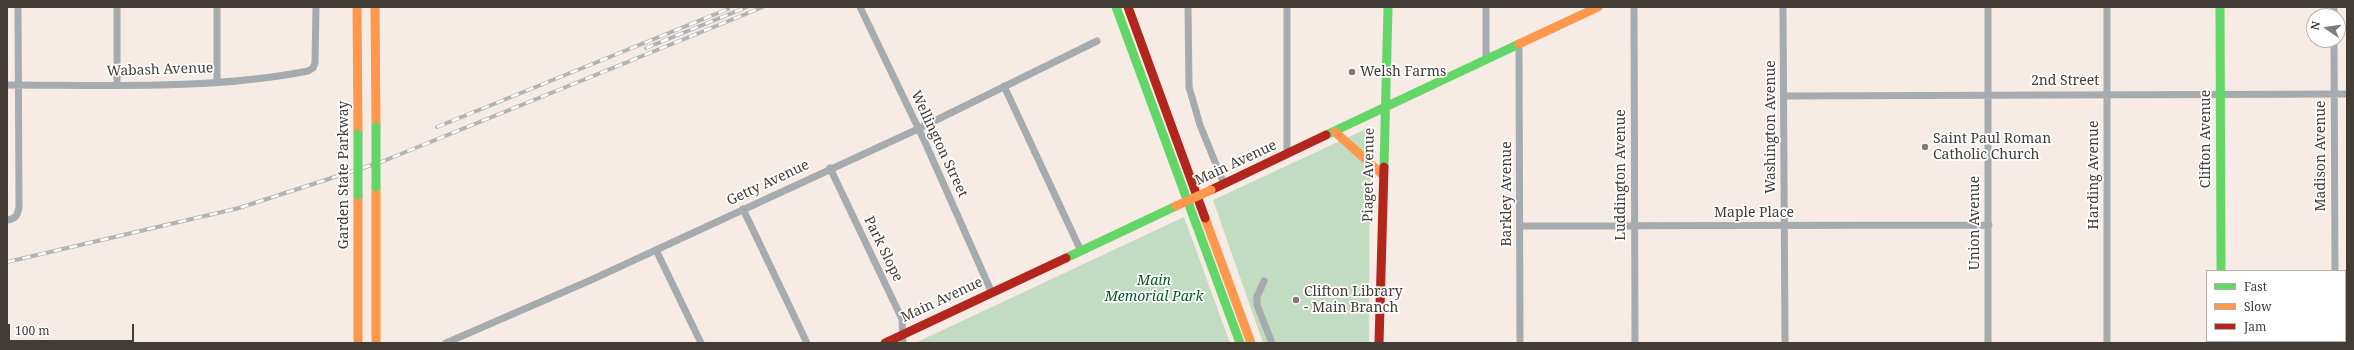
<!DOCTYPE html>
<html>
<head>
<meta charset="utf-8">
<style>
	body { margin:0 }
	#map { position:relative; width:2354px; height:350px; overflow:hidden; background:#f6ece5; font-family:"Noto Serif",serif }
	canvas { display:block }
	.frame { position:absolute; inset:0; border:8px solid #423b36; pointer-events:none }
	.legend { position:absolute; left:2206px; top:270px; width:140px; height:72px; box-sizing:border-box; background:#fff; border:1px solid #b3b1af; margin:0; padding:5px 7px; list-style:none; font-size:12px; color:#423b36 }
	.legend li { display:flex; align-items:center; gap:8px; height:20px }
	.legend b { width:20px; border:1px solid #b3b1af }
	.north { position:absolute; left:2306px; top:8px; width:40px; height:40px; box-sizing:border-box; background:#fff; border:1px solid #b3b1af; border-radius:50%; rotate:283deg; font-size:11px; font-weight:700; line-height:16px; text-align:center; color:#423b36 }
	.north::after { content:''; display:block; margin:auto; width:14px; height:18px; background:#817973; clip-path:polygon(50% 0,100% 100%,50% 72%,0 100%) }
	.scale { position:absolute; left:8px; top:324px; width:126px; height:18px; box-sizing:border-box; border:2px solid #423b36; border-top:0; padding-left:5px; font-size:12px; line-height:14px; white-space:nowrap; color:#423b36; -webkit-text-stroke:3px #fff; paint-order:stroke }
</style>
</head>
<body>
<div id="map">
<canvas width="2354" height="350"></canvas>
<div class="frame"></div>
<ul class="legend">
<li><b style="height:5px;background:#63d668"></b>Fast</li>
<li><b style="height:5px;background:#ff974d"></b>Slow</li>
<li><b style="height:5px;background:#b3261e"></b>Jam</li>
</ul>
<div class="north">N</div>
<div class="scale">100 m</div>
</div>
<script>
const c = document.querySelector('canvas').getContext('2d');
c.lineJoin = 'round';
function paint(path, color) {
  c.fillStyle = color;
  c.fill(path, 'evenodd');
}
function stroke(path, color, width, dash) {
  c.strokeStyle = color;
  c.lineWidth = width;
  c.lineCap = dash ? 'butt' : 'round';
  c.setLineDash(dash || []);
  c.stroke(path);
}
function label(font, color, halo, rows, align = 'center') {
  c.font = font + ' "Noto Serif",serif';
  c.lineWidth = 3.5;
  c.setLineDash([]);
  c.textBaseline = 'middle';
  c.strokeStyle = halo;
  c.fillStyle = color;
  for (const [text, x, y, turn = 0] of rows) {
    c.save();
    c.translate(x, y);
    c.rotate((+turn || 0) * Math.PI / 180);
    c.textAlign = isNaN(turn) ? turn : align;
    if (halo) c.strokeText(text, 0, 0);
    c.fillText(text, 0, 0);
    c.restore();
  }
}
const green = new Path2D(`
	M1370 127 1369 343H1263L1213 200Z
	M1184 217 1230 343H915Z`);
const street = new Path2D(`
	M117 7V84
	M217 7V81
	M860 7 924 140 992 293
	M1188 7 1189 87 1200 125 1224 184
	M1486 7V60
	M1634 7 1635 343
	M1783 7 1785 343
	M2107 7V343
	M2334 7V16
	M2334 40 2335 271
	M1519 45 1520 343
	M7 85C104 85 212 90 308 71L313 68 315 63 316 7
	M1004 86 1081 251
	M1784 96 2347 94
	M1287 154V7
	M830 168 902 319 903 343
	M743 209 807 343
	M7 220C16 219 18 215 19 206L18 7
	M1520 226 1989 225
	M656 250 701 343
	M1264 281 1257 297V305L1272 343
	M2335 341V343
	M446 343 591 280 918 129 1097 41
	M1988 343V7`);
const fast = new Path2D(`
	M1116 7 1240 343
	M2220 7 2221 271
	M1326 135 1519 44
	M1384 167 1388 7
	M1066 258 1176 206`);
const slow = new Path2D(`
	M357 7 358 134
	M375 7 376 127
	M1519 44 1598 7
	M1335 132 1383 175
	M376 187V343
	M358 195V343
	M1205 218 1251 343`);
const jam = new Path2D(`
	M1128 7 1205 218
	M1211 190 1326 135
	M2222 341V343
	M885 343 1066 258
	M1379 343 1384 167`);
const rail = new Path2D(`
	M646 48 747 7
	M437 127 728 9
	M7 262 239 208 381 162 763 7`);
const fastBridge = new Path2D(`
	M376 127V187
	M358 134V195`);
const slowBridge = new Path2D(`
	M1176 206 1211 190`);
const markers = [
	[1352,72,4,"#817973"],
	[1925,147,4,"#817973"],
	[1296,300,4,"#817973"]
];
const streetNames = [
	["Wabash Avenue",160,70,-2],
	["2nd Street",2065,81],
	["Washington Avenue",1771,127,-90],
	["Clifton Avenue",2206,139,-90],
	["Wellington Street",939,144,65],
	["Madison Avenue",2321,156,-90],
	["Main Avenue",1236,163,-25],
	["Garden State Parkway",344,175,-90],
	["Piaget Avenue",1369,175,-89],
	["Luddington Avenue",1621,175,-90],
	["Harding Avenue",2094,175,-90],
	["Getty Avenue",768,183,-25],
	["Barkley Avenue",1507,194,-90],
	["Maple Place",1754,213],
	["Union Avenue",1975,223,-90],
	["Park Slope",883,249,64],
	["Main Avenue",942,300,-25]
];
const poiNames = [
	["Welsh Farms",1360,72],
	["Saint Paul Roman",1933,139],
	["Catholic Church",1933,155],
	["Clifton Library",1304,292],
	["- Main Branch",1304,308]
];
const parkNames = [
	["Main",1154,281],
	["Memorial Park",1154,297]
];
paint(green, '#c1dcc0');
stroke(street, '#a5abae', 7);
stroke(fast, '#63d668', 9);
stroke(slow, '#ff974d', 9);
stroke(jam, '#b3261e', 9);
stroke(rail, '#b2b3b2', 4);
stroke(rail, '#fff', 2.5, [8]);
stroke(fastBridge, '#63d668', 9);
stroke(slowBridge, '#ff974d', 9);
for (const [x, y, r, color] of markers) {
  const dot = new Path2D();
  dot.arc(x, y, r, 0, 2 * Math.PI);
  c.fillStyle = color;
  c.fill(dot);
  stroke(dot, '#fff', 1.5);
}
label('14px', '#423b36', '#fff', streetNames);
label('14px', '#423b36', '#fff', poiNames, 'left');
label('italic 14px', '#045b28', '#fff', parkNames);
</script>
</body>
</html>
